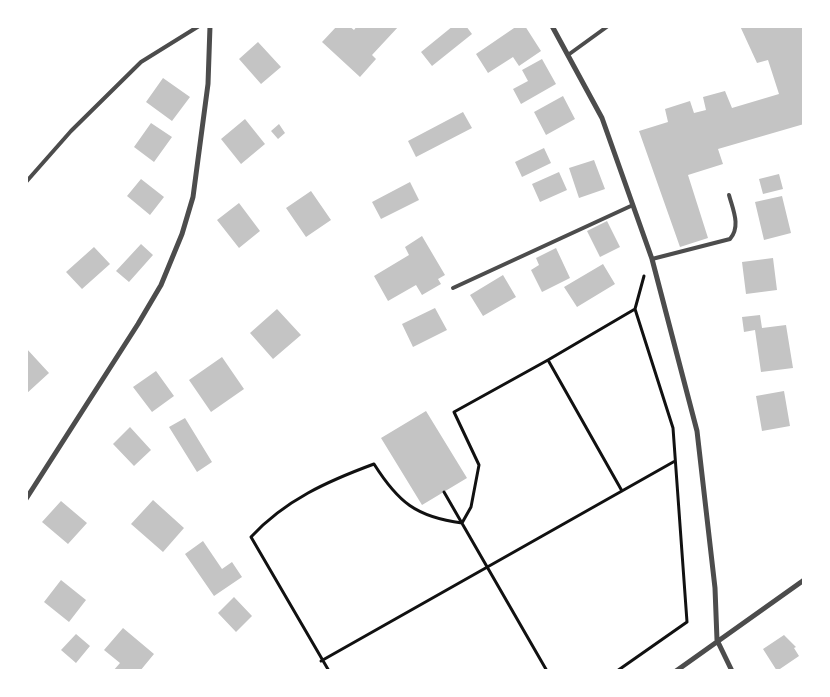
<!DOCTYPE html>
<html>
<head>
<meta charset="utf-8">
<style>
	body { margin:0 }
	#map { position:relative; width:830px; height:697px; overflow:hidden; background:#fff; font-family:Quicksand,sans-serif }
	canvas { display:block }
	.frame { position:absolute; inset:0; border:28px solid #fff; pointer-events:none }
</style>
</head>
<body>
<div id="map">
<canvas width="830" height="697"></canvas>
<div class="frame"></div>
</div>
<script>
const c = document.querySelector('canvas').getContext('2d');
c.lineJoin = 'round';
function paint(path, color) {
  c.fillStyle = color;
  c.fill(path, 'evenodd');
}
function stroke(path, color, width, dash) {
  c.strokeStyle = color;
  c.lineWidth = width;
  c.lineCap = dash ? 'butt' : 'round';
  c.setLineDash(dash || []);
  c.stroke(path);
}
const building = new Path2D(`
	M337 26H349L354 30 357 26H399L372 55 376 59 360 77 322 42Z
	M453 26H466L472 34 432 66 421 52Z
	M517 26H525L541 51 519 66 513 57 488 73 476 54Z
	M740 26H804V124L718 149 723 164 688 175 708 238 680 247 639 131 668 122 665 109 690 101 694 113 706 110 703 97 725 91 732 108 779 94 768 60 757 63Z
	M258 42 281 67 261 84 239 59Z
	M542 59 556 84 521 104 513 89 528 81 522 70Z
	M163 78 190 97 172 121 146 102Z
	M563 96 575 119 546 135 534 112Z
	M463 112 472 128 416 157 408 141Z
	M245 119 265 144 241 164 221 139Z
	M151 123 172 137 154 162 134 147Z
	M279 124 285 133 278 139 271 131Z
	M544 148 551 163 522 177 515 162Z
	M594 160 605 189 579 198 569 168Z
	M559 172 567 190 540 202 532 184Z
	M779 174 783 189 763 194 759 179Z
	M141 179 164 197 150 215 127 196Z
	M410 182 419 200 381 219 372 202Z
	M311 191 331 220 306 237 286 208Z
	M782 196 791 233 764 240 755 202Z
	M239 203 260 231 239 248 217 220Z
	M607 221 620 247 600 257 587 231Z
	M422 236 445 275 438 279 441 284 422 295 416 285 388 301 374 276 409 255 405 247Z
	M141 244 153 255 129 282 116 271Z
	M94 247 110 264 82 289 66 272Z
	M556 248 570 278 542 292 531 270 539 265 536 258Z
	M773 258 777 290 746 294 742 262Z
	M603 264 615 284 577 307 564 287Z
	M503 275 516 297 483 316 470 295Z
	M435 308 447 330 413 347 402 324Z
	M277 309 301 335 273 359 250 333Z
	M760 315 762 328 786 325 793 368 761 372 755 330 744 332 742 317Z
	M26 348 49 373 26 394Z
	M222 357 244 389 211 412 189 380Z
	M156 371 174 396 152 412 133 387Z
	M784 391 790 426 762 431 756 396Z
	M426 411 467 478 422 505 381 438Z
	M185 418 212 462 197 472 169 427Z
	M130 427 151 450 134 466 113 444Z
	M153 500 184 528 163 552 131 524Z
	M61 501 87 523 68 544 42 522Z
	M203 541 222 569 232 562 242 577 214 596 185 554Z
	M61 580 86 600 69 622 44 602Z
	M234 597 252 616 236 632 218 613Z
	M123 628 154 654 140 671H113L120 663 104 650Z
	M76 634 90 646 76 663 61 650Z
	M784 635 796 647 794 648 799 656 777 671 763 649Z`);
const path = new Path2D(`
	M635 309 644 276
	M548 360 635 309 673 428 687 622 617 671
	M444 492 547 671
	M321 661 675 461
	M329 671 251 537C285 500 328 481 374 464 398 502 416 517 462 523L471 507 479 465 454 412 548 360 622 491`);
const service = new Path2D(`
	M568 55 608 26
	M26 182 71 131 141 62 199 26
	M652 259 730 239C741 226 733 210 729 195
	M453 288 633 205`);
const minor = new Path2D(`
	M552 26 602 118 652 259 697 431 715 588 717 640 732 671
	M26 499 138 324 161 285 182 234 193 197 208 84 210 26
	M676 671 804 580`);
paint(building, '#c4c4c4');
stroke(path, '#111', 3);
stroke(service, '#4c4c4c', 4);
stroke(minor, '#4c4c4c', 5);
</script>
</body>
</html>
